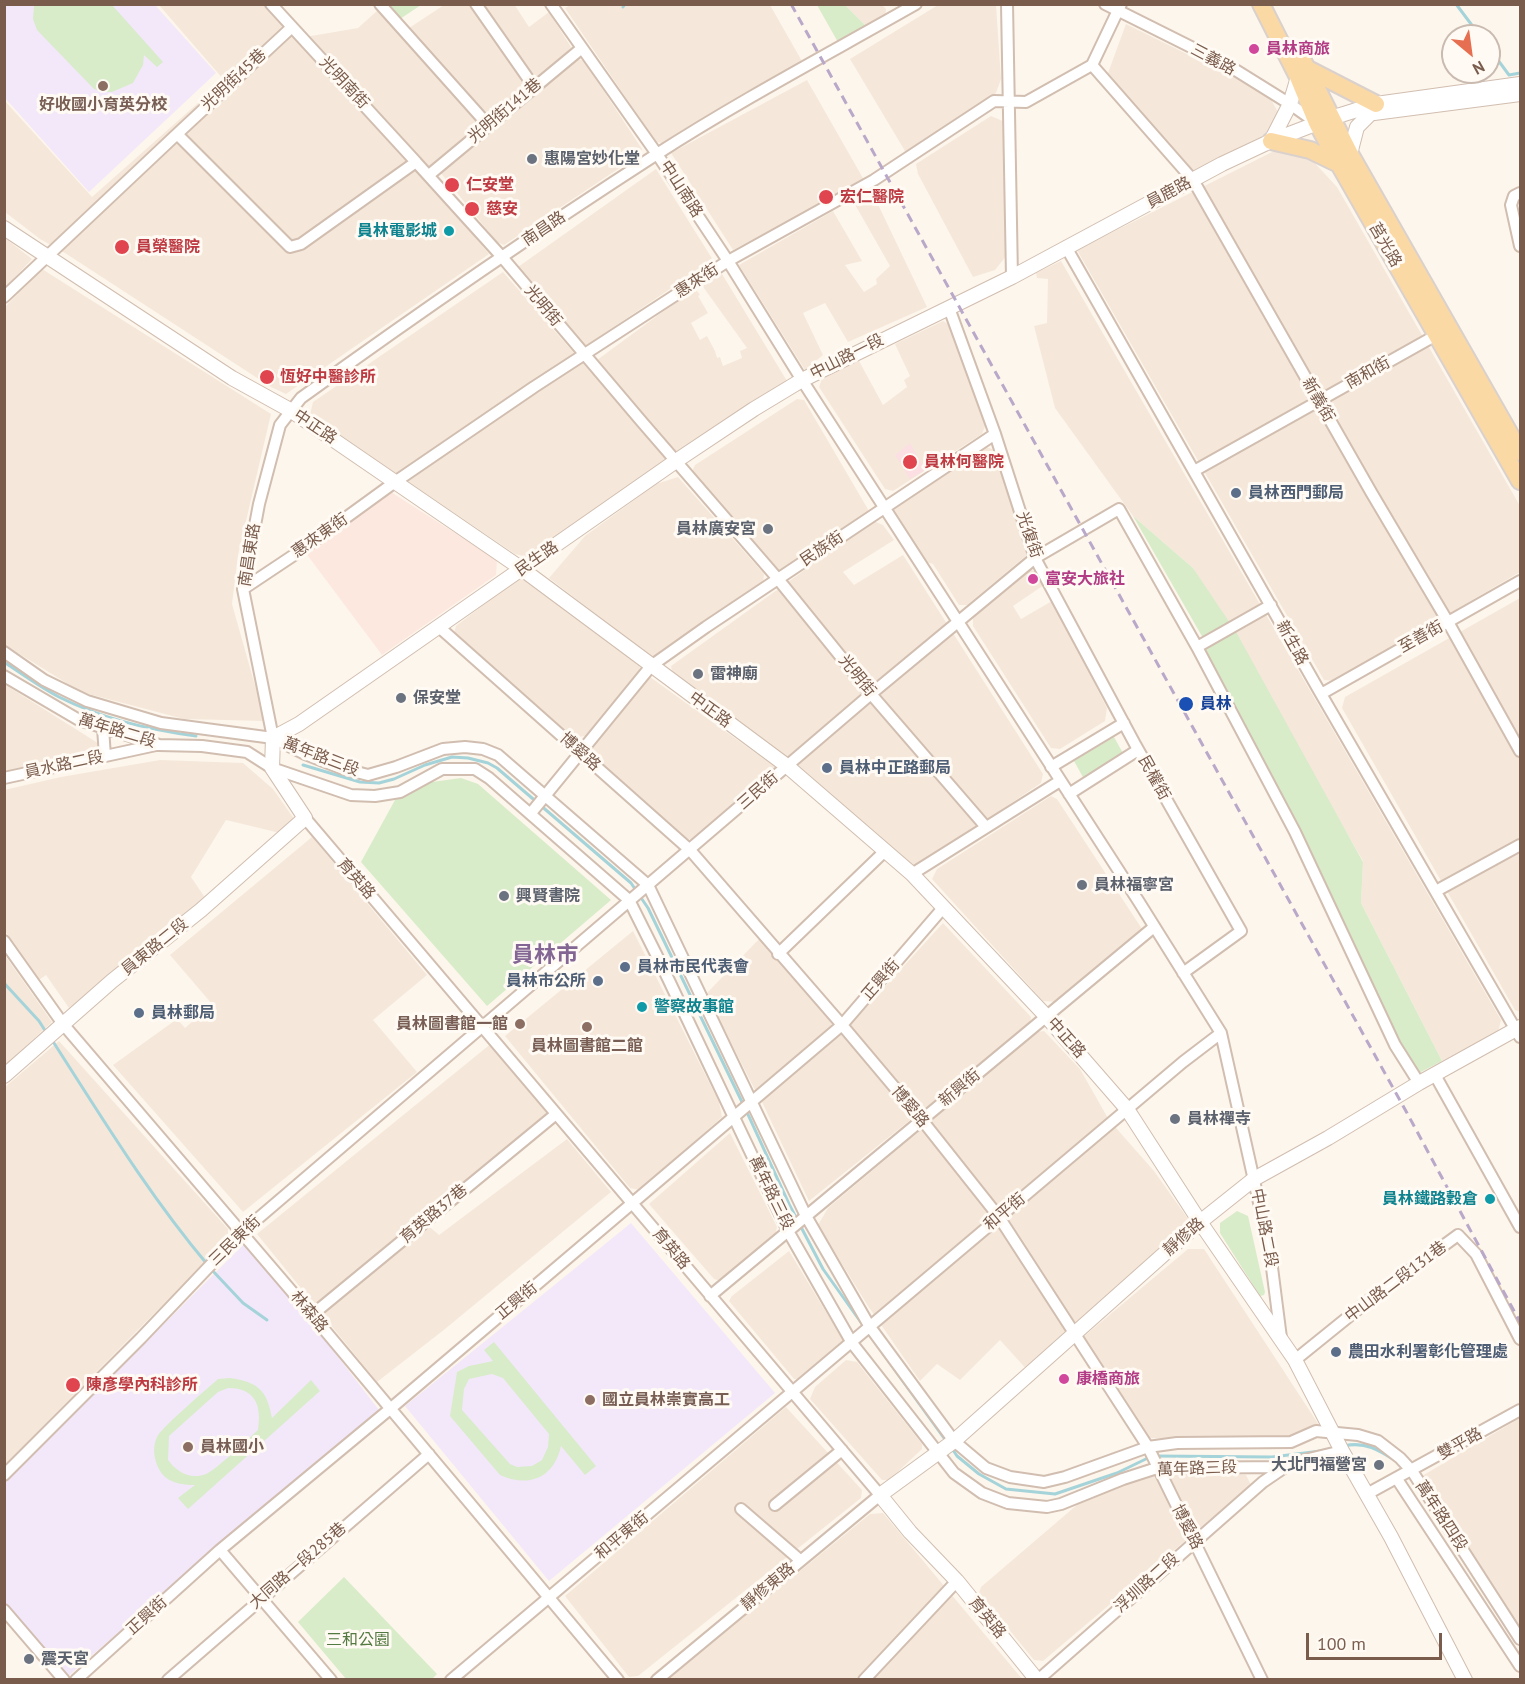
<!DOCTYPE html>
<html>
<head>
<meta charset="utf-8">
<style>
	body { margin:0 }
	#map { position:relative; width:1525px; height:1684px; overflow:hidden; background:#fdf6ec; font-family:"PT Sans",sans-serif }
	canvas { display:block }
	.frame { position:absolute; inset:0; border:6px solid #7a5c4d; pointer-events:none }
	.north { position:absolute; left:1441px; top:24px; width:60px; height:60px; box-sizing:border-box; background:#fffaf3; border:2px solid #cabbb1; border-radius:50%; rotate:151deg; font-size:16px; font-weight:700; line-height:24px; text-align:center; color:#7a5c4d }
	.north::after { content:''; display:block; margin:auto; width:21px; height:27px; background:#e76f51; clip-path:polygon(50% 0,100% 100%,50% 72%,0 100%) }
	.scale { position:absolute; left:1306px; top:1633px; width:136px; height:27px; box-sizing:border-box; border:3px solid #7a5c4d; border-top:0; padding-left:8px; font-size:18px; line-height:21px; white-space:nowrap; color:#7a5c4d; -webkit-text-stroke:4px #fffaf3; paint-order:stroke }
</style>
</head>
<body>
<div id="map">
<canvas width="1525" height="1684"></canvas>
<div class="frame"></div>
<div class="north">N</div>
<div class="scale">100 m</div>
</div>
<script>
const c = document.querySelector('canvas').getContext('2d');
c.lineJoin = 'round';
function paint(path, color) {
  c.fillStyle = color;
  c.fill(path, 'evenodd');
}
function stroke(path, color, width, dash) {
  c.strokeStyle = color;
  c.lineWidth = width;
  c.lineCap = dash ? 'butt' : 'round';
  c.setLineDash(dash || []);
  c.stroke(path);
}
function label(font, color, halo, rows, align = 'center') {
  c.font = font + ' "PT Sans","Noto Sans TC",sans-serif';
  c.lineWidth = 6;
  c.setLineDash([]);
  c.textBaseline = 'middle';
  c.strokeStyle = halo;
  c.fillStyle = color;
  for (const [text, x, y, turn = 0] of rows) {
    c.save();
    c.translate(x, y);
    c.rotate((+turn || 0) * Math.PI / 180);
    c.textAlign = isNaN(turn) ? turn : align;
    if (halo) c.strokeText(text, 0, 0);
    c.fillText(text, 0, 0);
    c.restore();
  }
}
const residential = new Path2D(`
	M514 4 529 27 549 12 571 47 567 52 429 170 305 37 358 28 377 11 400 34 444 5Z
	M572 4 770 5 803 63 667 144 656 142 565 8Z
	M159 5H264L422 174 489 254 286 394 271 387 65 253 40 239 5 212 4 100 92 197 224 80Z
	M845 5H882L886 9 885 19 868 28Z
	M938 5H996L1001 79 996 93 913 151H905L850 59Z
	M1126 24 1268 94 1279 114 1269 133 1193 172 1108 73Z
	M575 58 584 61 642 149 639 155 504 245 497 242 440 172Z
	M807 80 864 180 733 250 671 153Z
	M991 116 1005 122 1007 255 995 270 973 277 918 174 916 164Z
	M1280 148 1312 160 1337 187 1520 506V572L1334 681 1324 680 1077 250Z
	M656 169 713 260 584 347 518 267Z
	M874 196 927 307 848 342 825 303 803 313 823 355 805 370 739 265 833 211 862 261 845 265 864 292 877 284 876 279 890 266 853 201Z
	M5 238 32 259 5 288H4Z
	M1061 261 1501 1020 1498 1032 1442 1061 1361 903 1363 861 1193 568 1133 516 1055 408 1034 326 1047 323 1048 279 1037 278 1036 273Z
	M42 269 271 414 238 555 232 604 265 721 184 719 81 692 5 645 4 308Z
	M503 272 666 458 661 468 528 557 515 554 310 415 313 402Z
	M722 274 787 381 676 454 597 360 695 288 700 295 698 296 708 313 691 323 700 340 707 336 715 351 717 358 720 357 723 366 742 358 740 351 747 348 701 284Z
	M943 321 950 325 986 424 982 434 893 491 885 489 819 387 822 379 859 361 883 405 907 387 904 380 910 376 895 344Z
	M797 399 804 400 869 511 784 572H775L691 474 695 465Z
	M986 447 992 449 995 455 1027 555 967 605H959L933 564 926 562 893 511 894 503Z
	M678 477 764 574 763 584 658 658 650 656 549 578 585 536 656 484Z
	M873 521 883 525 894 540 843 572 854 585 903 555 1043 774 1041 783 918 866 907 865 781 752 673 677 671 666Z
	M1030 569 1037 572 1044 585 1013 606 1021 619 1052 601 1107 708 1105 721 1060 749 1051 748 973 626V618Z
	M518 578 526 579 640 666 638 676 585 736 570 738 454 633 456 626Z
	M1520 598V1012L1515 1010 1342 708 1345 697Z
	M650 677 775 767 774 776 698 840 686 839 586 754Z
	M4 684 101 745 97 755 5 771Z
	M160 760 243 763 273 789 295 820 280 833 226 820 191 877 206 899 69 1008 46 975 39 980 5 931 4 790 61 777Z
	M1051 796 1057 799 1144 932 1057 1002 1043 1001 932 879 937 869Z
	M312 837 427 975 373 1020 417 1072 243 1212 113 1065 177 1019 185 1028 212 1004 170 955Z
	M943 923 1031 1017 1030 1024 809 1201 762 1102 768 1094 850 1025Z
	M633 931 719 1102 722 1117 640 1190 630 1188 505 1036Z
	M761 937 832 1021 831 1030 755 1090 706 994Z
	M4 954 52 1022 5 1065H4Z
	M1044 1031 1080 1069 1109 1120 1154 1171 1191 1223 1029 1372 1000 1340 960 1380 937 1364 920 1381 868 1306 818 1225 828 1208 1037 1032Z
	M59 1041 228 1229V1239L5 1464V1087Z
	M493 1042 548 1115 424 1222 439 1235 567 1139 611 1192 445 1329 377 1382 257 1234Z
	M730 1133 777 1227 775 1235 721 1281 714 1279 649 1204Z
	M1188 1249H1204L1319 1425 1279 1443 1150 1438 1139 1431 1082 1338Z
	M789 1251 843 1340 840 1346 801 1379H794L729 1301 732 1296Z
	M846 1360 857 1362 922 1444V1449L889 1480H882L810 1399 815 1387Z
	M786 1407 862 1490 861 1498 638 1676 629 1677 565 1596Z
	M1520 1418V1627L1422 1476Z
	M1168 1471 1246 1475 1251 1485 1043 1661 1034 1660 979 1593 981 1587 1078 1504 1127 1483Z
	M883 1513 1023 1680H666L870 1514Z`);
const commercial = new Path2D(`
	M391 492 497 560 496 575 382 655 305 552Z`);
const education = new Path2D(`
	M4 5H155L216 73 89 192 5 98Z
	M631 1223 775 1393 549 1581 405 1406Z
	M248 1240 379 1410 222 1542 66 1678 5 1606 4 1484Z`);
const medical = new Path2D(`
	M910 443 925 470 910 479 895 455Z`);
const green = new Path2D(`
	M34 5H112L163 62 157 67 144 55 143 65 133 83 112 92H103L94 89 37 30 33 19Z
	M387 5H421L400 19Z
	M817 5H845L868 28 839 44Z
	M1133 516 1193 568 1230 623 1203 638Z
	M1235 630 1363 862 1361 903 1442 1061 1417 1074 1364 970 1297 825 1205 652 1208 644Z
	M1114 737 1124 755 1084 779 1074 761Z
	M461 778 478 784 611 900 487 1006 361 862 395 800 432 782Z
	M1237 1211 1248 1216 1265 1292 1264 1295 1260 1296 1220 1233V1223Z
	M494 1342 596 1466 585 1475 561 1446C554 1478 529 1488 500 1475L450 1416 457 1372 469 1366 493 1361 484 1350ZM492 1374 503 1378 549 1434 548 1447 542 1460 532 1466 517 1467 510 1464 462 1410 464 1389 469 1379Z
	M230 1378C258 1382 267 1390 272 1418L311 1380 320 1391 188 1509 178 1498 195 1485C182 1485 166 1483 159 1469 154 1460 152 1447 157 1437 161 1428 207 1389 218 1379ZM228 1388C255 1388 262 1405 258 1430 249 1438 215 1471 206 1474 190 1480 177 1472 168 1460L169 1436 218 1392Z
	M344 1577 437 1674 432 1679H346L298 1622Z`);
const stream = new Path2D(`
	M1456 4 1480 36
	M623 7 625 4
	M1489 48 1509 75 1520 73
	M4 662C22 674 40 687 59 697 101 718 149 730 196 736
	M303 765 360 782 379 783 394 779 425 765 452 757 468 758 488 763 497 768 631 883 648 908 743 1104
	M4 983 39 1021 46 1032
	M52 1040C101 1116 148 1194 207 1264
	M746 1110 790 1206 823 1269 865 1328
	M211 1269 243 1303 267 1320
	M882 1352 947 1442
	M1344 1446C1365 1441 1379 1450 1396 1461
	M951 1447 957 1456 979 1474 1006 1489 1055 1494 1117 1473 1150 1457
	M1156 1456 1272 1457 1321 1451`);
const minor = new Path2D(`
	M271 4 416 162
	M380 4 488 125
	M476 4 534 87
	M551 4 657 154 728 261 802 380 1139 902 1221 1033 1270 1252 1281 1338
	M1007 4 1012 277
	M1105 4 1229 66 1290 104 1314 121
	M1092 65 1193 180 1371 492 1448 622 1520 751
	M177 134 292 27
	M429 175 582 48
	M1520 193 1514 196 1511 205 1520 246
	M1066 247 1321 694 1520 1037
	M4 297 177 134 290 247 301 244 416 162 502 257 642 422 778 579 871 694 986 827
	M949 308 995 434 1035 558 1136 746 1241 931 1183 973
	M1194 471 1440 333
	M243 589 300 551 395 482 534 387 728 261 874 180 994 101 1026 102 1092 65 1121 4
	M439 627 690 850 842 1025 922 1120 999 1217 1148 1447 1262 1680
	M1197 647 1271 605
	M4 652 44 680 87 701 161 723 273 738 305 754 341 768 368 775 396 767 443 749 465 747 483 749 498 755 648 885 806 1216 870 1327 954 1441 986 1468 1010 1477 1044 1482 1065 1477 1148 1447 1177 1443 1291 1442 1316 1431 1358 1435 1378 1441 1400 1458 1412 1471 1520 1639
	M4 676 79 720 159 745 202 746 247 752 272 768 351 795 375 796 400 792 442 769H475L489 778 629 900 663 968 788 1231 852 1343 954 1473 982 1493 1008 1503 1047 1507 1061 1504 1123 1479 1157 1468 1285 1467 1292 1463 1342 1451
	M1321 694 1520 581
	M103 728 105 756
	M273 738 243 589 259 504 280 425 301 398C417 314 536 232 657 154 741 100 830 53 916 4
	M1051 767 1124 723
	M4 778 156 745
	M1069 794 1138 750
	M531 813 651 666 706 627 995 434
	M305 818 880 1495 657 1680
	M912 874 1060 781
	M1436 891 1520 845
	M4 941 63 1024 312 1315 618 1680
	M778 954 885 851
	M1435 1075 1520 1227
	M710 1296 1154 927
	M312 1315 556 1114
	M1295 1360 1368 1301 1458 1235 1476 1254 1520 1339
	M4 1475 141 1338 241 1233 871 694 1035 558 1119 509 1197 647 1295 832 1395 1045 1419 1083
	M1397 1479 1520 1666
	M1367 1494 1520 1410
	M775 1505 842 1450
	M741 1509 800 1560
	M220 1550 331 1680
	M4 1610 64 1680
	M76 1680 220 1550 390 1409 842 1025 943 908
	M168 1680 429 1454
	M451 1680 1183 1062 1221 1033
	M864 1680 957 1581
	M1038 1680 1263 1482 1285 1467`);
const tertiary = new Path2D(`
	M1374 113 1520 94
	M1271 141 1290 104 1298 77
	M1350 154 1357 127 1370 114
	M4 228 232 378 290 410 522 569 787 766 912 874 1046 1016 1127 1109 1200 1222 1295 1360 1342 1451 1391 1537 1465 1680
	M4 1076 112 981 201 910 305 818 272 768 273 738 299 724 676 461 754 409 802 380 1012 277 1222 164 1271 141 1331 118 1376 104 1520 84
	M1037 1680 957 1581 910 1532 880 1495 954 1441 1200 1222 1254 1179 1328 1138 1419 1083 1520 1027`);
const primary = new Path2D(`
	M1261 4 1298 77 1317 123 1339 164 1520 481
	M1301 57 1350 154 1520 452
	M1306 68 1376 104
	M1271 141 1310 150 1339 164`);
const rail = new Path2D(`
	M791 4 1407 1113 1520 1322`);
const markers = [
	[1254,49,6,"#d1479c"],
	[103,86,6,"#8d6e63"],
	[532,159,6,"#6b7280"],
	[452,185,8,"#e0444e"],
	[826,197,8,"#e0444e"],
	[472,209,8,"#e0444e"],
	[449,231,6,"#0f9aa8"],
	[122,247,8,"#e0444e"],
	[267,377,8,"#e0444e"],
	[910,462,8,"#e0444e"],
	[1236,493,6,"#5c6f8a"],
	[768,529,6,"#6b7280"],
	[1033,579,6,"#d1479c"],
	[698,674,6,"#6b7280"],
	[401,698,6,"#6b7280"],
	[1186,704,8,"#1a4fb4"],
	[827,768,6,"#5c6f8a"],
	[1082,885,6,"#6b7280"],
	[504,896,6,"#6b7280"],
	[625,967,6,"#5c6f8a"],
	[598,981,6,"#5c6f8a"],
	[642,1007,6,"#0f9aa8"],
	[139,1013,6,"#5c6f8a"],
	[520,1024,6,"#8d6e63"],
	[587,1027,6,"#8d6e63"],
	[1175,1119,6,"#6b7280"],
	[1490,1199,6,"#0f9aa8"],
	[1336,1352,6,"#5c6f8a"],
	[1064,1379,6,"#d1479c"],
	[73,1385,8,"#e0444e"],
	[590,1400,6,"#8d6e63"],
	[188,1447,6,"#8d6e63"],
	[1379,1465,6,"#6b7280"],
	[29,1659,6,"#6b7280"]
];
const hotelNames = [
	["員林商旅",1266,49],
	["富安大旅社",1045,579],
	["康橋商旅",1076,1379]
];
const streetNames = [
	["三義路",1213,60,28],
	["光明街45巷",234,80,-43],
	["光明南街",344,83,47],
	["光明街141巷",505,111,-40],
	["中山南路",681,189,57],
	["員鹿路",1169,193,-28],
	["南昌路",544,229,-34],
	["莒光路",1385,245,60],
	["惠來街",697,281,-33],
	["光明街",543,306,50],
	["中山路一段",847,357,-27],
	["南和街",1368,373,-29],
	["新義街",1318,400,60],
	["中正路",315,427,34],
	["光復街",1029,535,71],
	["惠來東街",320,536,-35],
	["民族街",822,549,-34],
	["南昌東路",250,555,-81],
	["民生路",537,559,-35],
	["至善街",1421,637,-29],
	["新生路",1292,643,61],
	["光明街",857,676,51],
	["中正路",710,710,36],
	["萬年路二段",117,731,17],
	["博愛路",580,752,42],
	["萬年路三段",321,757,21],
	["員水路二段",64,765,-12],
	["民權街",1154,778,61],
	["三民街",758,791,-41],
	["育英路",356,879,49],
	["員東路二段",155,947,-39],
	["正興街",881,980,-49],
	["中正路",1066,1038,48],
	["新興街",960,1088,-40],
	["博愛路",910,1107,50],
	["萬年路三段",771,1193,64],
	["和平街",1005,1212,-40],
	["育英路37巷",434,1214,-40],
	["中山路二段",1264,1228,79],
	["靜修路",1184,1237,-41],
	["三民東街",235,1241,-44],
	["育英路",671,1249,50],
	["中山路二段131巷",1396,1282,-37],
	["正興街",517,1301,-40],
	["林森路",309,1312,50],
	["雙平路",1460,1444,-29],
	["萬年路三段",1197,1469,-2],
	["萬年路四段",1441,1516,57],
	["博愛路",1187,1527,63],
	["和平東街",622,1536,-40],
	["大同路一段285巷",298,1566,-41],
	["浮圳路二段",1147,1583,-42],
	["靜修東路",768,1587,-40],
	["正興街",147,1616,-42],
	["育英路",987,1618,51]
];
const educationNames = [
	["好收國小育英分校",103,105],
	["員林圖書館一館",508,1024,"right"],
	["員林圖書館二館",587,1046],
	["國立員林崇實高工",602,1400,"left"],
	["員林國小",200,1447,"left"]
];
const worshipNames = [
	["惠陽宮妙化堂",544,159],
	["員林廣安宮",756,529,"right"],
	["雷神廟",710,674],
	["保安堂",413,698],
	["員林福寧宮",1094,885],
	["興賢書院",516,896],
	["員林禪寺",1187,1119],
	["大北門福營宮",1367,1465,"right"],
	["震天宮",41,1659]
];
const healthNames = [
	["仁安堂",466,185],
	["宏仁醫院",840,197],
	["慈安",486,209],
	["員榮醫院",136,247],
	["恆好中醫診所",280,377],
	["員林何醫院",924,462],
	["陳彥學內科診所",86,1385]
];
const cultureNames = [
	["員林電影城",437,231],
	["警察故事館",654,1007,"left"],
	["員林鐵路穀倉",1478,1199]
];
const serviceNames = [
	["員林西門郵局",1248,493],
	["員林中正路郵局",839,768],
	["員林市民代表會",637,967],
	["員林市公所",586,981,"right"],
	["員林郵局",151,1013],
	["農田水利署彰化管理處",1348,1352]
];
const transitNames = [
	["員林",1200,704]
];
const parkNames = [
	["三和公園",358,1640]
];
const districtNames = [
	["員林市",545,956]
];
paint(residential, '#f5e8da');
paint(commercial, '#fde8e0');
paint(education, '#f3e8fa');
paint(medical, '#fbdfe3');
paint(green, '#d8ecc9');
stroke(stream, '#a5d3da', 3);
stroke(minor, '#d1beb0', 14);
stroke(tertiary, '#d1beb0', 16);
stroke(primary, '#dad1cd', 20);
stroke(minor, '#fff', 10);
stroke(tertiary, '#fff', 14);
stroke(primary, '#fbd9a5', 16);
stroke(rail, '#b9a8c9', 3, [9, 6]);
for (const [x, y, r, color] of markers) {
  const dot = new Path2D();
  dot.arc(x, y, r, 0, 2 * Math.PI);
  c.fillStyle = color;
  c.fill(dot);
  stroke(dot, '#fffaf3', 2);
}
label('bold 16px', '#b23c85', '#fffaf3', hotelNames, 'left');
label('16px', '#7a5c4d', '#fffaf3', streetNames);
label('bold 16px', '#785e54', '#fffaf3', educationNames);
label('bold 16px', '#5b616d', '#fffaf3', worshipNames, 'left');
label('bold 16px', '#be3a42', '#fffaf3', healthNames, 'left');
label('bold 16px', '#0d838f', '#fffaf3', cultureNames, 'right');
label('bold 16px', '#4e5e75', '#fffaf3', serviceNames, 'left');
label('bold 16px', '#164399', '#fffaf3', transitNames, 'left');
label('16px', '#537a41', '#fffaf3', parkNames);
label('bold 22px', '#846695', '#fffaf3', districtNames);
</script>
</body>
</html>
